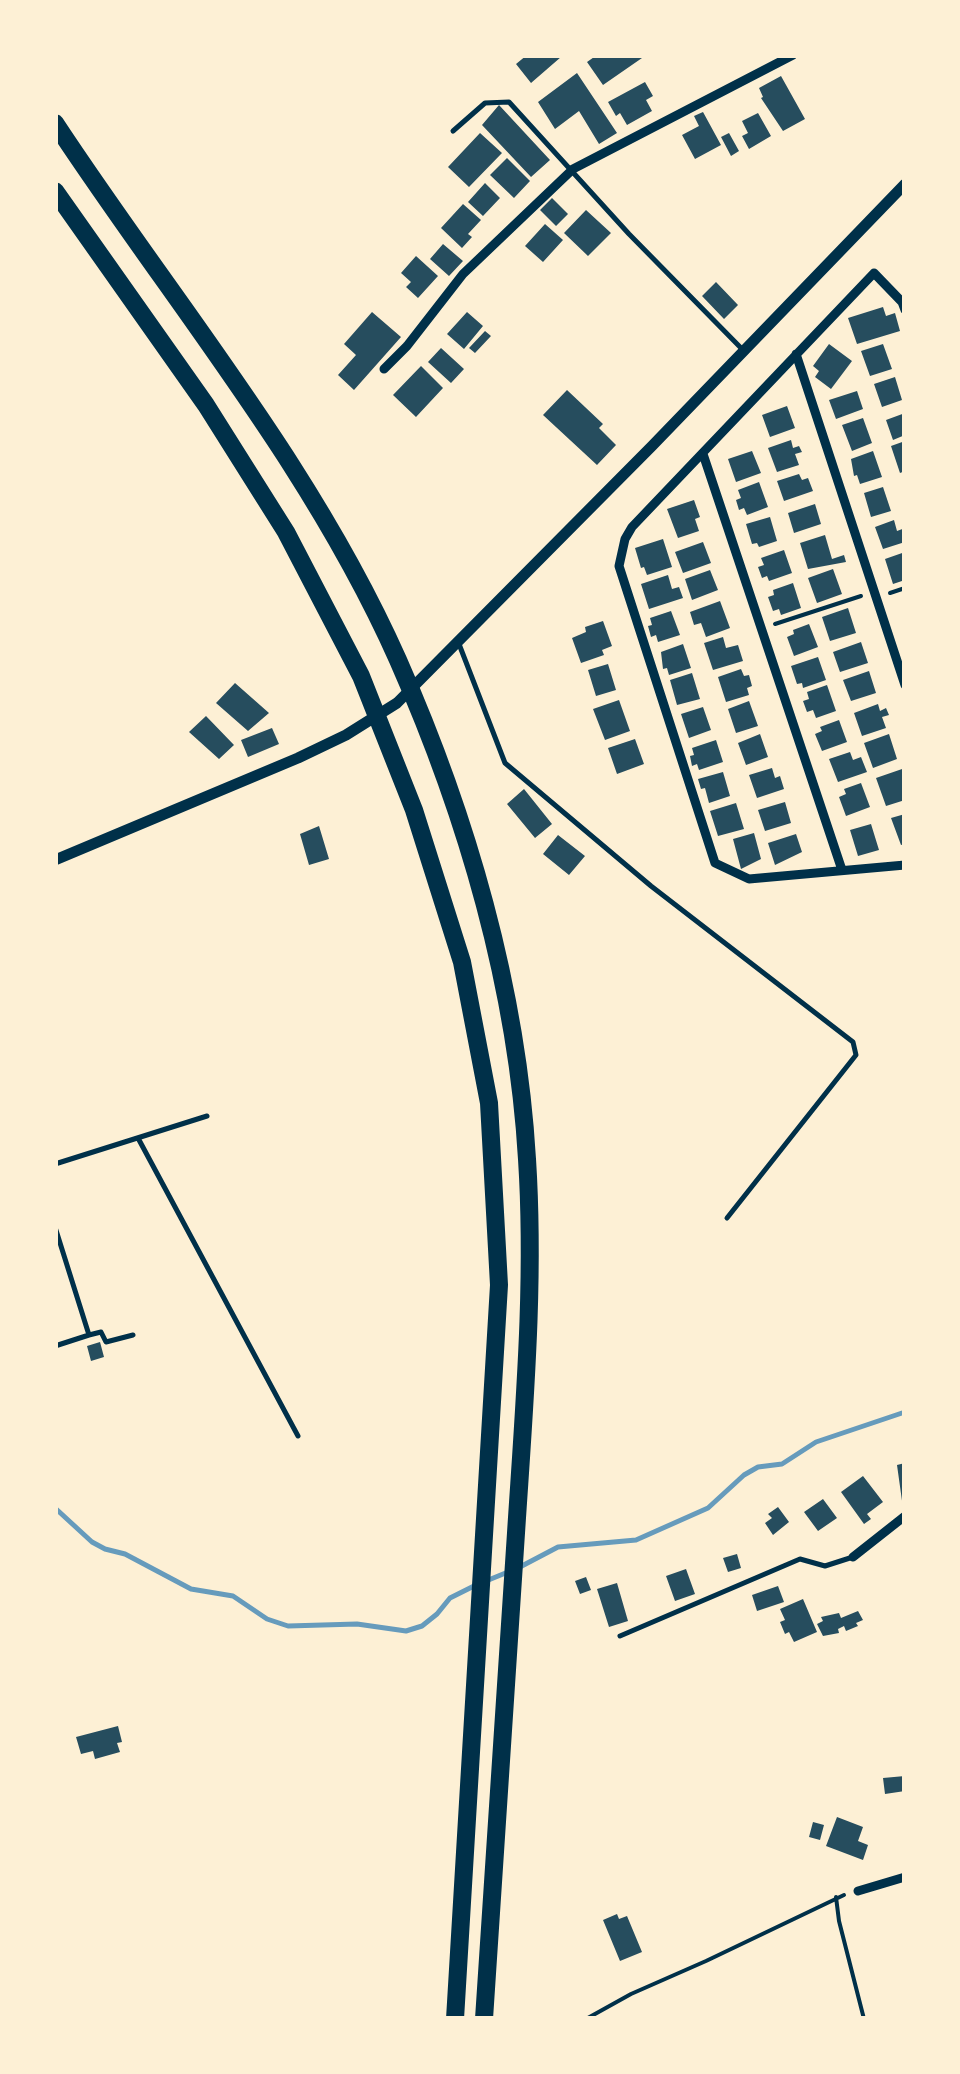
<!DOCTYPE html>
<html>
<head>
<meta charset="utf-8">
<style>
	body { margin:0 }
	#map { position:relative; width:960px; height:2074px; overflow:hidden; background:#fdf0d5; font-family:"Sofia Sans Condensed",sans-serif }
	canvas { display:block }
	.frame { position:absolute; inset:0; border:58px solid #fdf0d5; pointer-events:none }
</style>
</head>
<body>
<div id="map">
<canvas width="960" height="2074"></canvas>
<div class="frame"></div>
</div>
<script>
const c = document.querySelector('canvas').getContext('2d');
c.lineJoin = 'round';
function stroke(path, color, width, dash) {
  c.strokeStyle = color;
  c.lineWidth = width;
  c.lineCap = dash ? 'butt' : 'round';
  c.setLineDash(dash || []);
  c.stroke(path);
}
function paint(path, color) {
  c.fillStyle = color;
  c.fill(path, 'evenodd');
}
const stream = new Path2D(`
	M55 1508 92 1542 105 1549 125 1554 191 1589 233 1596 267 1619 288 1626 357 1624 406 1631 422 1626 437 1614 450 1598 476 1585
	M518 1568 558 1547 636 1540 708 1508 744 1475 758 1467 782 1464 816 1442 905 1412
	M486 1581 508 1572`);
const building = new Path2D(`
	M527 55H559L561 57 531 83 516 64Z
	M597 55H640L642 58 603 85 587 62Z
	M577 73 617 133 599 144 579 111 555 129 538 102Z
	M781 76 805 119 783 131 761 98 763 97 759 88Z
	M645 82 653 96 646 100 652 111 627 125 620 113 616 116 608 102Z
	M499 105 550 160 531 177 482 125Z
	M703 112 721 145 695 159 682 135 699 126 694 116Z
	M758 113 771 136 749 149 742 136 748 133 742 121Z
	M480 133 502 153 469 187 448 167Z
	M729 133 739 151 731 156 721 137Z
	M507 158 530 181 514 198 490 175Z
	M485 183 500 198 483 216 468 202Z
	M552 198 568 214 556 226 540 210Z
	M463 204 481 220 468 234 472 237 462 248 441 228Z
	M586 210 611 233 588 256 564 233Z
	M545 224 563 240 543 262 525 246Z
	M443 244 463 261 449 276 430 259Z
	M416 256 438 276 418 298 406 287 411 282 401 273Z
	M716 282 738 305 724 319 702 296Z
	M883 307 886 316 895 313 900 331 857 344 848 318Z
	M372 312 401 337 354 390 338 375 356 355 344 344Z
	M467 312 483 326 464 349 447 334Z
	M485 331 491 336 475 353 469 348Z
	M829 344 852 361 831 389 815 377 819 371 813 366Z
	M883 344 892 369 870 376 861 351Z
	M441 348 464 369 451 383 428 362Z
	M421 366 443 388 416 417 393 395Z
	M895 377 902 400 882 407 874 384Z
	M567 390 603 424 599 428 616 445 597 465 543 415Z
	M857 391 863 409 836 419 829 400Z
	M787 406 795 428 770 437 762 415Z
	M905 413V435L893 440 886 420Z
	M863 418 872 443 852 451 842 425Z
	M791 440 793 448 799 446 802 452 795 454 799 465 777 472 768 448Z
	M905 441V471L900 473 891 446Z
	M752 451 761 473 736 482 728 459Z
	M873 451 882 477 860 484 857 475 854 476 851 459Z
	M799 474 802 480 808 478 813 491 784 501 777 481Z
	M759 482 768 507 747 515 744 508 739 510 736 500 741 498 738 490Z
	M883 487 891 511 871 517 864 493Z
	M694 500 700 517 695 519 699 531 678 538 667 509Z
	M815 504 821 524 794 533 788 513Z
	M770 517 777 541 759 547 757 543 752 544 746 524Z
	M894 520 897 531 905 528V542L883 549 875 527Z
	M825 535 832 559 844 555 846 562 808 569 800 543Z
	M663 539 672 567 647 575 644 567 641 568 635 548Z
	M703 542 711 563 683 573 675 552Z
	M784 550 792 573 769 581 767 576 762 578 758 567 764 565 761 558Z
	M905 552V580L893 584 885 559Z
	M833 569 842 594 817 603 808 578Z
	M710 570 718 590 692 600 685 579Z
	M668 575 672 589 679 587 683 598 649 609 641 584Z
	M793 583 801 608 781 615 779 609 773 611 768 597 774 595 773 590Z
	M720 601 730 628 706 637 701 623 694 625 690 612Z
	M848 608 856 633 830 641 822 617Z
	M671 611 680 635 658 642 656 635 651 637 648 626 652 625 650 618Z
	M603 621 612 646 602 650 604 655 581 663 572 638 586 632 585 627Z
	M809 624 818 647 794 656 787 637 794 634 793 630Z
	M723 637 726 648 738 645 743 661 713 670 704 643Z
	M861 642 868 663 840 672 833 652Z
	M683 644 691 668 669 675 667 668 663 669 661 652Z
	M818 657 826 680 803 688 802 683 797 684 791 666Z
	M608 664 616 690 596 696 588 670Z
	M741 669 744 676 749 675 752 686 747 688 749 695 726 702 718 677Z
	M869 671 876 693 851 701 843 680Z
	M692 673 700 699 677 705 670 680Z
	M235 683 269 713 248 731 216 703Z
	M827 685 836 711 816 718 813 710 807 712 803 701 809 699 807 692Z
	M619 700 630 731 605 740 593 709Z
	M749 701 758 726 736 733 728 709Z
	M878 704 880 711 886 708 889 715 882 717 886 728 862 736 854 713Z
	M703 707 711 730 689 738 681 714Z
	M206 716 234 745 219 759 189 732Z
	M839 720 847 742 822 751 815 734 822 731 820 727Z
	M272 728 279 744 248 757 241 740Z
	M760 734 768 757 746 765 738 743Z
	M889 734 897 759 873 768 864 743Z
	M635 739 644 764 617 774 608 748Z
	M716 740 723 762 699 770 697 764 692 766 690 756 694 755 692 748Z
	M850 752 853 760 861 757 867 772 838 782 829 759Z
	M772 768 775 778 780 776 784 789 757 798 749 775Z
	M905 768V800L886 806 876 778Z
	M723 772 730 796 709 803 705 788 701 789 698 779Z
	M861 783 870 807 846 816 839 797 846 794 844 789Z
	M524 789 552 824 535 838 507 804Z
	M785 802 791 823 765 831 758 810Z
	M736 803 744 829 718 836 710 811Z
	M905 814V844L901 845 891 818Z
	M871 824 879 850 858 856 850 830Z
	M319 826 329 859 309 865 300 834Z
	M754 833 761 859 741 869 733 839Z
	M796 834 802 852 775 865 768 843Z
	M558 835 585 856 569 875 543 854Z
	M100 1342 104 1357 91 1361 87 1346Z
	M905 1463V1507L903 1508 897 1465Z
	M863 1476 883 1502 867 1514 871 1519 864 1524 841 1492Z
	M823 1499 837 1518 818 1531 804 1512Z
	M778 1507 789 1522 773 1535 765 1523 772 1518 768 1514Z
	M737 1554 741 1568 728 1572 723 1558Z
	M686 1569 695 1594 675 1601 666 1576Z
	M586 1577 591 1590 580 1594 575 1581Z
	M617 1583 628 1621 609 1627 597 1589Z
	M778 1586 784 1602 757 1611 752 1595Z
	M803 1599 817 1632 794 1642 789 1632 785 1634 780 1622 785 1620 780 1609Z
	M858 1611 863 1620 856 1623 858 1626 846 1631 844 1626 838 1629 839 1633 823 1636 817 1624 823 1621 821 1617 839 1613 841 1618Z
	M118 1726 122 1742 117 1743 120 1752 95 1759 93 1751 81 1754 76 1737Z
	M905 1776V1791L885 1794 883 1778Z
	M837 1817 863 1827 858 1841 868 1845 863 1860 826 1846Z
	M813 1822 824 1825 820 1840 809 1837Z
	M617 1914 619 1919 627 1916 642 1952 620 1961 603 1920Z`);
const path = new Path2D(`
	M890 593 905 588
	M775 624 861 596
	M836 1897 839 1921 864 2019
	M586 2019 631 1994 706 1961 844 1895`);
const service = new Path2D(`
	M453 131 485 103 509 102 629 234 742 349
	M459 644 505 763 651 886 853 1042 856 1055 727 1218
	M138 1138 298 1436
	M55 1164 207 1116
	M55 1227 89 1335 101 1332 106 1342 133 1335
	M55 1346 89 1335
	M620 1636 800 1559 825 1566 853 1557`);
const minor = new Path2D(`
	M905 310 902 302 874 273 632 527 625 539 619 566 715 863 749 879 905 865
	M796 354 905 685
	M384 369 407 346 463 274 573 169 793 55
	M703 454 842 870
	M853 1557 905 1516
	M858 1891 905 1877`);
const tertiary = new Path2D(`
	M55 860 298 758 346 735 397 703 652 446 905 184`);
const motorway = new Path2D(`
	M55 123C172 301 311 464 398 660 467 816 517 988 527 1159 535 1283 524 1409 516 1533 506 1695 495 1857 484 2019
	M55 191 206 405 286 532 361 676 414 810 462 962 489 1103 499 1285 455 2019`);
stroke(stream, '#669bbc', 5);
paint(building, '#264d5e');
stroke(path, '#003049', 4);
stroke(service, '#003049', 5);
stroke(minor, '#003049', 9);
stroke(tertiary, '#003049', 11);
stroke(motorway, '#003049', 18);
</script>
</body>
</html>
